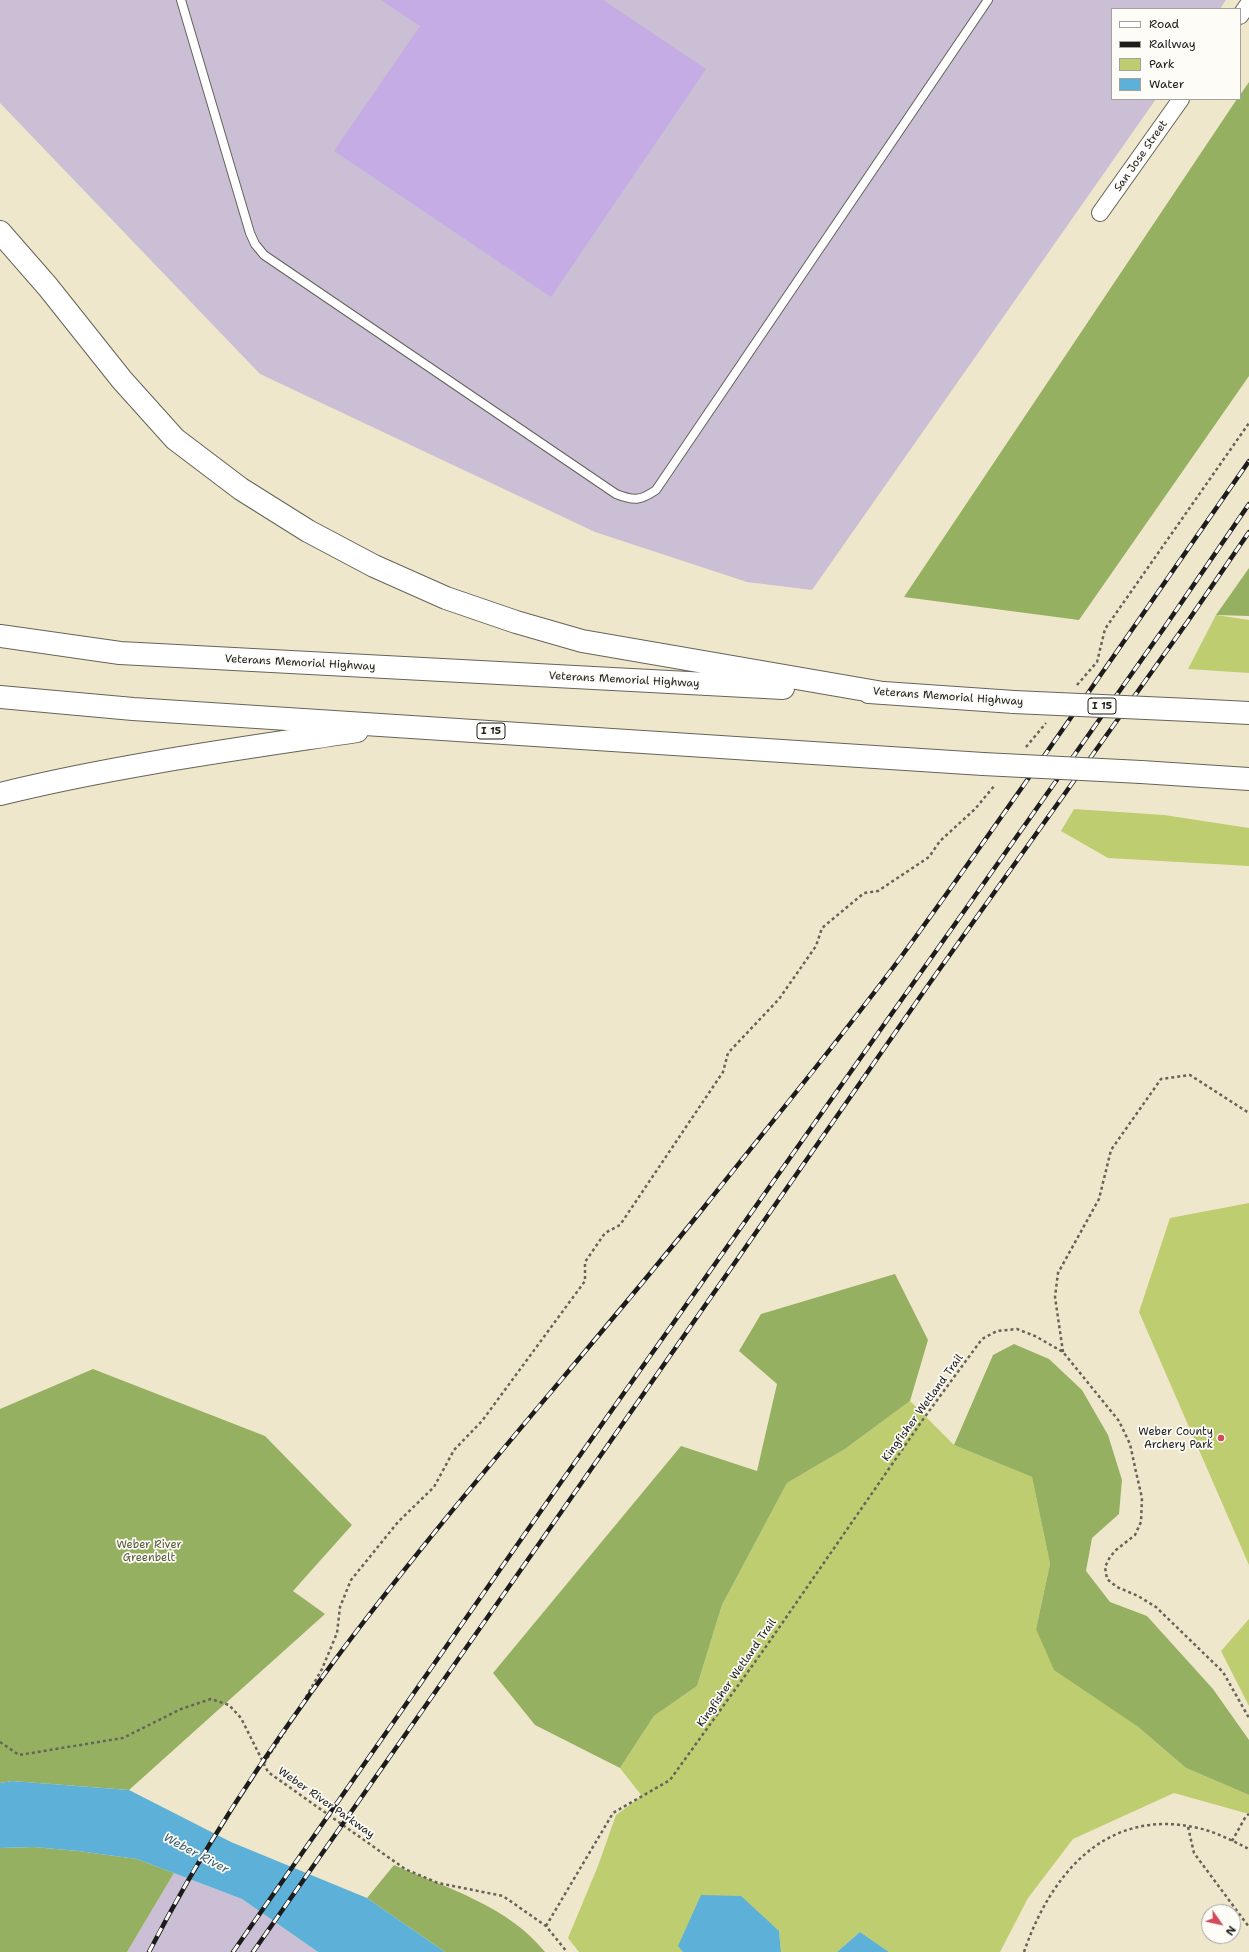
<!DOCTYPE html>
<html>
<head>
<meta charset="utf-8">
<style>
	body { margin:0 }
	#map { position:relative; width:1249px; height:1952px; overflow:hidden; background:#efe7cb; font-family:"Shantell Sans",sans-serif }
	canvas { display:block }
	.legend { position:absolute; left:1111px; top:8px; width:130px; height:92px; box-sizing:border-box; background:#fdfcf7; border:1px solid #a3a29f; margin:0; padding:5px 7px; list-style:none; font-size:12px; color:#1c1c1c }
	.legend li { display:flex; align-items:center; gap:8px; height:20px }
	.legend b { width:20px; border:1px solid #a3a29f }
	.north { position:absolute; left:1201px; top:1904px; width:40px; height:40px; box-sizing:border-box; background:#fdfcf7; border:1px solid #a3a29f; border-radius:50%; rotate:124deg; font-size:11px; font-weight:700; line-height:16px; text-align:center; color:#1c1c1c }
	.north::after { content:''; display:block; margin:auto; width:14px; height:18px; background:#d1495b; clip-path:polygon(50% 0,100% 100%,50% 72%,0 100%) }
</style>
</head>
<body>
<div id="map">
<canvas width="1249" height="1952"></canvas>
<ul class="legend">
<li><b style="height:5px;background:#fff"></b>Road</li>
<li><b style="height:5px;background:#1c1c1c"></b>Railway</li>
<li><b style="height:11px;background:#becd70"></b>Park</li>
<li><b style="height:11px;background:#5db1d8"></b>Water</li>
</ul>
<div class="north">N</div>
</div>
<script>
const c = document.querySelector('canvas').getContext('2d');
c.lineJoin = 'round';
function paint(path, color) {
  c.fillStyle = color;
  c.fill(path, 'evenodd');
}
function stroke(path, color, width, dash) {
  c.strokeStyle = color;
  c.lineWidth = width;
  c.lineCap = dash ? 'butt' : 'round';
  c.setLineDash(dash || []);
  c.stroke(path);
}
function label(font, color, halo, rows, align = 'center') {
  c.font = font + ' "Shantell Sans",sans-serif';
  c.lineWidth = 3.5;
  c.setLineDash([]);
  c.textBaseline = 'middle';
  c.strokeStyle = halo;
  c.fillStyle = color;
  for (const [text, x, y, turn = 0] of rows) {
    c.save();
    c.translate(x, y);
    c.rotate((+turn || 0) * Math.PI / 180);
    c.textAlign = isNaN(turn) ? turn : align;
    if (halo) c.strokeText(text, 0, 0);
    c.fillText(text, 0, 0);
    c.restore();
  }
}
const industrial = new Path2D(`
	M0 0H1226L1220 9H1112V99H1156L812 590 747 582 595 532 260 374 0 103Z
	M174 1873 242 1899 318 1952H127Z`);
const green = new Path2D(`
	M1216 615 1249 620V673L1188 669Z
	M1074 809 1164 815 1249 828V866L1108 858 1061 831Z
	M1249 1203V1565L1139 1312 1170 1218Z
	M910 1401 954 1445 1032 1477 1050 1564 1036 1629 1137 1726 1186 1768 1249 1795V1814L1174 1793 1073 1839 1028 1898 1000 1952H889L860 1932 837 1952H781L779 1931 679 1946 683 1952H579L568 1938 598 1866 616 1815 642 1796 620 1768 654 1716 697 1686 722 1605 787 1483 845 1449Z
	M1249 1619V1706L1221 1651Z`);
const forest = new Path2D(`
	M1249 82V376L1079 620 904 597 1237 99H1240V95Z
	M1249 568V616L1216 615Z
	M895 1274 928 1340 910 1401 845 1449 787 1483 722 1605 697 1686 654 1716 620 1768 535 1725 493 1673 681 1446 757 1471 777 1384 739 1351 761 1314Z
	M1014 1344 1049 1359 1082 1390 1108 1435 1122 1480 1119 1514 1092 1538 1086 1571 1110 1602 1147 1616 1213 1689 1249 1740V1795L1186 1768 1137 1726 1054 1670 1036 1629 1050 1564 1032 1477 954 1445 993 1355Z
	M93 1369 265 1436 352 1525 293 1591 325 1614 129 1790 12 1781 0 1783V1409Z
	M34 1847 78 1851 137 1859 174 1873 127 1952H0V1848Z
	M394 1865C447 1888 508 1906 545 1952H445L367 1898Z`);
const water = new Path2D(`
	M12 1781 129 1790 231 1842 367 1898 445 1952H318L242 1899 137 1859 78 1851 34 1847 0 1848V1783Z
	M701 1895 741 1896 779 1931 781 1952H683L678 1946Z
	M860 1932 889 1952H837Z`);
const building = new Path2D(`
	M381 0H603L706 69 551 297 334 151 420 26Z`);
const path = new Path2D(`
	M1077 685 1097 662 1105 629 1249 423
	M1026 747 1046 723
	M1063 1352 1055 1297 1058 1273 1099 1199 1111 1150 1161 1079 1190 1075 1249 1113
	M0 1742 19 1755 123 1738 181 1709 211 1699 229 1705 241 1718 268 1772 405 1869 438 1883 503 1896 546 1926 567 1952
	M264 1763 294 1718 322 1669 337 1633 340 1607 351 1580 398 1522 434 1487 454 1450 482 1421 585 1281V1262L605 1233 620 1225 723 1072 728 1053 779 999 816 946 822 928 864 893 878 891 929 857 940 841 975 809 995 785
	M1188 1827 1194 1853 1249 1927
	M1232 1841 1246 1816 1249 1814
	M546 1926 613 1813 670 1780 765 1648 924 1418 982 1339 997 1331 1017 1329 1035 1336 1063 1352 1119 1421 1130 1444 1136 1472 1142 1498 1141 1522 1135 1535 1116 1550 1110 1557 1105 1567 1107 1579 1117 1587 1138 1596 1156 1607 1223 1672 1249 1718
	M1024 1952C1051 1873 1107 1807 1198 1828 1216 1832 1233 1841 1249 1849`);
const service = new Path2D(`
	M181 0 250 233 255 244 264 255 616 494C634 501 640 501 656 490L988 0`);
const minor = new Path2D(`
	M1240 16 1249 3
	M1100 213 1181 99`);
const motorway = new Path2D(`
	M0 232 48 287 122 380 175 439 241 489 308 531 374 566 446 598 516 622 582 641 883 693
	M0 636 120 653 783 688
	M869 692 1014 702
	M0 697 133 709 983 764
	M1190 710 1249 713
	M1141 772 1249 779
	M0 794C118 765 238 749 357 731`);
const rail = new Path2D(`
	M149 1952C292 1674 511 1448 705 1206 771 1123 838 1042 901 957 1020 794 1134 626 1249 461
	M233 1952 559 1485 1164 628 1249 504
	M253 1952 541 1541 929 984 1188 621 1249 532`);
const motorwayBridge = new Path2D(`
	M1014 702 1190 710
	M983 764 1141 772`);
const markers = [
	[1221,1438,4,"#d1495b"]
];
const shields = [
	[1102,706,28],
	[491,731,28]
];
const shieldNames = [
	["I 15",1102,706],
	["I 15",491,731]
];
const streetNames = [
	["San Jose Street",1141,156,-55],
	["Veterans Memorial Highway",300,663,3],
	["Veterans Memorial Highway",624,680,3],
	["Veterans Memorial Highway",948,697,4],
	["Kingfisher Wetland Trail",923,1408,-54],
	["Kingfisher Wetland Trail",737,1673,-55],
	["Weber River Parkway",326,1803,35]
];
const poiNames = [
	["Weber County",1213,1432],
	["Archery Park",1213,1445]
];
const parkNames = [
	["Weber River",149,1545],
	["Greenbelt",149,1558]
];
const waterNames = [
	["Weber River",196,1854,28]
];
paint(industrial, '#cbbfd5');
paint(green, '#becd70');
paint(forest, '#96b062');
paint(water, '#5db1d8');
paint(building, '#c5ace5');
stroke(service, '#666359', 10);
stroke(minor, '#666359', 18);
stroke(motorway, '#666359', 24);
stroke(path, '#666359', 2.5, [3, 3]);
stroke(service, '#fff', 8);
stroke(minor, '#fff', 16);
stroke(motorway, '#fff', 22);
stroke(rail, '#1c1c1c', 4.5);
stroke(rail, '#fdfcf7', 3, [9]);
stroke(motorwayBridge, '#666359', 24, []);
stroke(motorwayBridge, '#fff', 22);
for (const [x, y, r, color] of markers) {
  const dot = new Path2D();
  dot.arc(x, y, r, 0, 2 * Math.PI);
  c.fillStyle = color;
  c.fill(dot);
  stroke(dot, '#fdfcf7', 1.5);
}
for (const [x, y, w] of shields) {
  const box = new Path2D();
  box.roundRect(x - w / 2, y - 8, w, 16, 3);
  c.fillStyle = '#fdfcf7';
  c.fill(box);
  stroke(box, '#1c1c1c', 1);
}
label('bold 10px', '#1c1c1c', null, shieldNames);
label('11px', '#1c1c1c', '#fdfcf7', streetNames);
label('11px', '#1c1c1c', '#fdfcf7', poiNames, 'right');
label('11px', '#555a39', '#fdfcf7', parkNames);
label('italic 12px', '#395f71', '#fdfcf7', waterNames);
</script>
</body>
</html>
